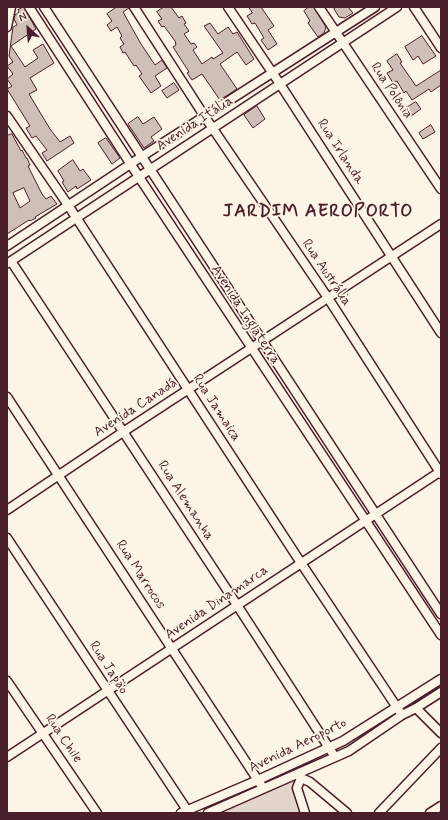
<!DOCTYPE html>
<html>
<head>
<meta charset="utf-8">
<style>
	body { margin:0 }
	#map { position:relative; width:448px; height:820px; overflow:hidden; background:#fcf5e5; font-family:Mynerve,sans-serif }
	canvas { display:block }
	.frame { position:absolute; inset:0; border:8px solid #4a1f2b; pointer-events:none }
	.north { position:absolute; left:8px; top:8px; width:40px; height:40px; -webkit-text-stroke:3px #fcf5e5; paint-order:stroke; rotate:334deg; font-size:11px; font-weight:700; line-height:16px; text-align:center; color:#4a1f2b }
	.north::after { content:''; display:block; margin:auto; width:14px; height:18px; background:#4a1f2b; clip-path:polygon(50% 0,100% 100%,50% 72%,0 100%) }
</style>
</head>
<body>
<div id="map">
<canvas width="448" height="820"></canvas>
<div class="frame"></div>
<div class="north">N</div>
</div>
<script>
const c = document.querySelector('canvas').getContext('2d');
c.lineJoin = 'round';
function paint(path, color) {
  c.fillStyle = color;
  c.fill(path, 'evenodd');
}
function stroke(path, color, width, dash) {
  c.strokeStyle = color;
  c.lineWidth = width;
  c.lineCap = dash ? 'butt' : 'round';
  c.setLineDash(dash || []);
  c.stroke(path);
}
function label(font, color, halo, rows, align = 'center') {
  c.font = font + ' Mynerve,sans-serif';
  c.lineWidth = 3.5;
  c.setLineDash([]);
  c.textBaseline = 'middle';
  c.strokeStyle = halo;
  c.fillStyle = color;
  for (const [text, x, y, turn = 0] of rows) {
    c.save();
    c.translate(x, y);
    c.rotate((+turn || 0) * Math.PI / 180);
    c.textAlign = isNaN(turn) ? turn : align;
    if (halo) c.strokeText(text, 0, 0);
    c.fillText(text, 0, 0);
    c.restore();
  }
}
const green = new Path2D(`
	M289 781 293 782 302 813H218Z`);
const building = new Path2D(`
	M24 7 36 29 11 46 25 67 38 58 33 50 43 44 54 63 30 78 37 90 29 94 50 129 60 142 70 136 74 143 47 161 42 153 47 150 36 136 32 138 26 128 30 126 7 89 12 86 7 79 13 74 7 66 13 62 9 56 13 27 17 25 14 19 15 15 19 12 18 10Z
	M117 7H129V8L123 12 141 44 155 65 162 60 167 68 155 76 161 86 151 93 139 76 142 74 136 65 134 66 125 52 123 53 120 47 124 44 120 38 122 36 117 27 111 31 107 25 112 21 107 14Z
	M164 7H171L179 18 182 16 186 23 184 24 189 31 184 34 191 44 194 43 197 47 193 50 202 64 212 57 213 59 223 53 204 26 210 23 218 34 228 27 233 34 237 32 254 59 246 65 237 52 220 64 237 89 220 100 202 74 192 80 187 73 189 72 173 47 176 45 175 41 164 26 162 27 158 21 162 19 157 12Z
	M249 7H261L274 26 268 30 277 44 268 50 261 40 264 38 255 23 252 24 247 16 252 13Z
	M309 7H314L326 27 324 33 318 37 308 23 310 21 304 11Z
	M337 7H348L353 13 345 18 339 17 334 9Z
	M422 36 436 56 423 64 418 56 413 60 405 47Z
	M397 54 402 62 400 63 416 86 441 70V85L431 92 429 89 412 100 406 91 404 93 397 81 393 83 387 73 393 70 387 61Z
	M174 83 179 90 167 98 162 91Z
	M416 102 421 109 411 116 406 108Z
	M257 106 265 119 253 128 244 115Z
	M138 117 143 124 154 117 162 129 151 137 154 141 144 148 128 124Z
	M431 125 435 132 423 139 419 133Z
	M12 134 21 151 22 150 26 158H27L30 165 28 166 42 194 46 199 51 196 57 204 35 217 36 218 30 221 29 220 7 234V136ZM24 188 30 201 20 208 13 193Z
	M106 138 120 158 112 164 98 143Z
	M73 160 80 171 83 169 91 180 77 189 76 186 68 192 62 182 64 181 58 171Z`);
const minor = new Path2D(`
	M29 7 139 177 441 635
	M44 7 441 614
	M134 7 205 117 328 298 441 474
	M228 7 280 84 441 333
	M319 7 441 189
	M414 7 441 48
	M7 27 11 7
	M7 116 68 205 301 563 402 715
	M7 246 141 157 375 7
	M11 261 237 605 335 757
	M8 263 397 7
	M7 397 263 788
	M7 510 123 432 441 224
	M7 538 189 813
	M7 681 97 813
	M416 708 441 733
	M7 757 441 471
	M298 774 301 778 297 788 305 813
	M301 778 310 782 347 813
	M181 813 258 780 343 741 441 679
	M208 813 349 751 402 715 416 708 441 692
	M379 813 441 748
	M430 813 441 806`);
const streetNames = [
	["Rua Polônia",391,91,56],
	["Avenida Itália",195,124,-33],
	["Rua Irlanda",340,152,57],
	["Rua Austrália",326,273,56],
	["Avenida Inglaterra",245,315,57],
	["Avenida Canadá",136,408,-33],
	["Rua Jamaica",216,408,57],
	["Rua Alemanha",185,501,57],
	["Rua Marrocos",140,575,57],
	["Avenida Dinamarca",217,603,-34],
	["Rua Japão",108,668,57],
	["Rua Chile",63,739,56],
	["Avenida Aeroporto",298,746,-26]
];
const districtNames = [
	["JARDIM AEROPORTO",318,212]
];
paint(green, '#e2d5ca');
paint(building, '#cfc0b7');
stroke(building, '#4a1f2b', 1);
stroke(minor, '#4a1f2b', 11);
stroke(minor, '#fcf5e5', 8);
label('14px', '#4a1f2b', '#fcf5e5', streetNames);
c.letterSpacing = '1px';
label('bold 18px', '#4a1f2b', '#fcf5e5', districtNames);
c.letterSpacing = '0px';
</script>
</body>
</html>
